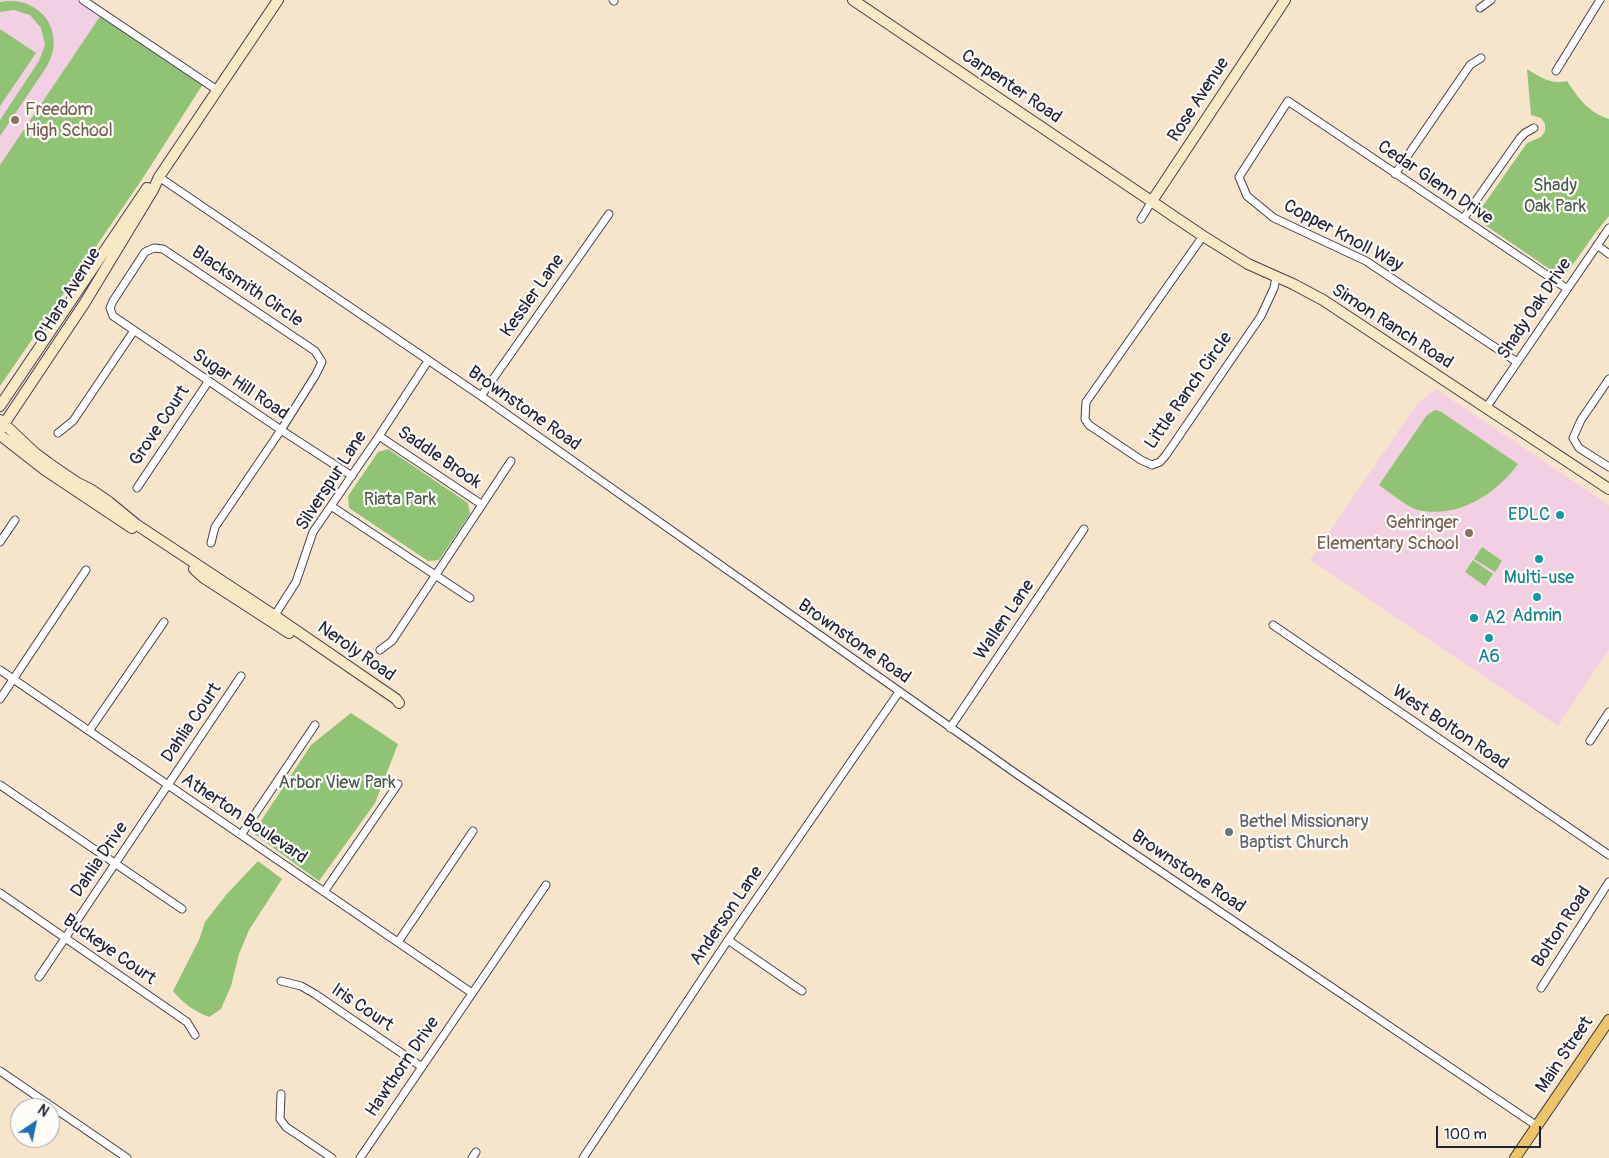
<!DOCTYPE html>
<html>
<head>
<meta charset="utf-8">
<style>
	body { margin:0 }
	#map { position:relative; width:1609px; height:1158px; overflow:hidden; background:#f6e4cb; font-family:Pangolin,sans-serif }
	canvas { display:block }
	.north { position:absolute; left:10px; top:1098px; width:50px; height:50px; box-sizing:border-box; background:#fdfcf7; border:1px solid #a5a5ac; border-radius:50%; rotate:34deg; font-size:14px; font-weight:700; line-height:20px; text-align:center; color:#22223b }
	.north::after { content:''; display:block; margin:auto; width:18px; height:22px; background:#1f6fb2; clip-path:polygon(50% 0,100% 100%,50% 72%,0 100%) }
	.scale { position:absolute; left:1436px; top:1126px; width:105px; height:22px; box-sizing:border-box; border:2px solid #22223b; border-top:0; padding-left:6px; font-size:15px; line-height:18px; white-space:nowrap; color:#22223b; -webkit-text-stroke:4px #fdfcf7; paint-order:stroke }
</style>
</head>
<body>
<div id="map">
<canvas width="1609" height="1158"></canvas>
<div class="north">N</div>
<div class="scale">100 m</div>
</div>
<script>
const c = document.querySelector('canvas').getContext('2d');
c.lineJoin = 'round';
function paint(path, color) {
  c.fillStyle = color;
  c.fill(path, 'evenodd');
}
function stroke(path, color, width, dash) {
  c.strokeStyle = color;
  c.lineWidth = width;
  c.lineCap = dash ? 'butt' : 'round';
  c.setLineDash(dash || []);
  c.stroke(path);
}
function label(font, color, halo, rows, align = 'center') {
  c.font = font + ' Pangolin,sans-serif';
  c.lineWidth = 4.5;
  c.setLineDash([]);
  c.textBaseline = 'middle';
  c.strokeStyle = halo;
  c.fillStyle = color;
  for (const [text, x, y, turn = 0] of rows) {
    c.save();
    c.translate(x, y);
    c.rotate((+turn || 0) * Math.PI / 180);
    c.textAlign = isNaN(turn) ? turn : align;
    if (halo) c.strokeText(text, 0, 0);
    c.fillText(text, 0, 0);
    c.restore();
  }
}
const built = new Path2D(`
	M0 0H78L101 15 0 165Z
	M1436 389 1609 505V649L1558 726 1310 560 1417 404Z`);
const green = new Path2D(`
	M7 1C22 0 35 5 45 17 53 27 56 41 52 54 49 65 41 75 35 84 23 101 12 119 0 136V120L39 61 45 45 41 28 30 15 14 10 0 12V2Z
	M101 15 203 84 141 181 0 386V165Z
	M0 29 36 53 0 106Z
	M1527 69C1540 77 1552 85 1567 81 1578 98 1589 113 1609 119V216L1596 232 1569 270 1557 274 1482 223 1480 210 1527 143 1541 137 1545 131V124L1541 118 1531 115Z
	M1435 410 1440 411 1518 464C1496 494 1458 519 1418 510 1407 507 1389 492 1379 485L1427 415Z
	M388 449 468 503 470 514 439 560 428 561 349 508 348 496 378 452Z
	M1482 547 1502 561 1495 572 1474 559Z
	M1473 560 1493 574 1485 586 1465 572Z
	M351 713 398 744 375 803 319 881 253 833 311 745Z
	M258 861 282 879 249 930 239 954 231 986 221 1009 209 1017C194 1011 184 1004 173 991L199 940 205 922 226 895Z`);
const street = new Path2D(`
	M83 0 217 90
	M613 0 614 1
	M1480 8 1491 0
	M1556 71 1600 0
	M1395 174 1470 65 1481 58
	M159 177 481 396 1018 775 1537 1126
	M1141 219 1152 201
	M1463 219 1520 138 1525 133 1534 128
	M1203 236 1086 402 1085 419 1089 425 1141 460 1152 465 1160 462 1166 455 1261 316 1274 288 1276 277
	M1597 245 1609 254
	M1517 362 1366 261 1274 218 1247 196 1239 177 1288 101 1566 288
	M1609 379 1581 420 1573 438 1579 448 1609 467
	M481 396 609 214
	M1486 408 1609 228
	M58 433 73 421 133 332
	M379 436 481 504
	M137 488 208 382
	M331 506 470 598
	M0 542 15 520
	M211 543 215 527 281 430 315 376 322 362 315 351 181 261 163 249 154 248 145 252 113 301 110 308 113 316 281 430 352 476
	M273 618 296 582 313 532 379 436 428 361
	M1273 625 1609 855
	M380 650 392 641 511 461
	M0 670 472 993
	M0 699 86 570
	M950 728 1084 529
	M89 731 164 622
	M1590 741 1609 712
	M0 785 182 909
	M241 835 315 725
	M324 892 398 784
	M0 893 187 1022 195 1035
	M728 940 802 991
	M398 942 473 831
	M39 977 241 676
	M281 981 301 986 315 994 422 1067
	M1541 988 1609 882
	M0 1071 127 1158
	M281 1094 280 1119 286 1127 332 1158
	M360 1158 546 885
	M472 1158 476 1152
	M583 1158 728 940 899 692`);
const secondary = new Path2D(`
	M853 0 1203 236 1248 264 1293 284 1323 300 1609 489
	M1152 201 1285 0
	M0 406 147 188
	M0 420 35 453 54 467 76 482 90 489 109 502 137 525 275 616 396 699 399 703
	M0 430 84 304 153 190 159 177 278 0
	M0 435 45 470 132 528
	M194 569 204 578 289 633`);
const primary = new Path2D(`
	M1515 1158 1609 1020`);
const markers = [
	[15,120,5,"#8d6e63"],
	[1560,515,5,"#0f9aa8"],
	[1469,533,5,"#8d6e63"],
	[1539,559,5,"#0f9aa8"],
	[1537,597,5,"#0f9aa8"],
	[1474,618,5,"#0f9aa8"],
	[1489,638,5,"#0f9aa8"],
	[1229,832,5,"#6b7280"]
];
const streetNames = [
	["Carpenter Road",1011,87,34],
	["Rose Avenue",1199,100,-57],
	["Cedar Glenn Drive",1435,183,34],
	["Copper Knoll Way",1343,236,28],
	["Blacksmith Circle",247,287,34],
	["O'Hara Avenue",68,296,-58],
	["Kessler Lane",533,296,-55],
	["Shady Oak Drive",1535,309,-56],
	["Simon Ranch Road",1392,327,33],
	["Sugar Hill Road",240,385,34],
	["Little Ranch Circle",1189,391,-55],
	["Brownstone Road",524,409,35],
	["Grove Court",160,426,-56],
	["Saddle Brook",439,458,34],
	["Silverspur Lane",332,481,-57],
	["Wallen Lane",1005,620,-56],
	["Brownstone Road",854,642,35],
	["Neroly Road",356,652,35],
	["Dahlia Court",192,723,-56],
	["West Bolton Road",1450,728,34],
	["Atherton Boulevard",244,819,34],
	["Dahlia Drive",100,860,-56],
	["Brownstone Road",1188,872,34],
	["Anderson Lane",727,916,-56],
	["Bolton Road",1562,927,-57],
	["Buckeye Court",109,950,35],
	["Iris Court",362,1008,34],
	["Main Street",1565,1055,-56],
	["Hawthorn Drive",403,1067,-56]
];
const educationNames = [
	["Freedom",25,110],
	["High School",25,131],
	["Gehringer",1459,523,"right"],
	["Elementary School",1459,544,"right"]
];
const parkNames = [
	["Shady",1555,186],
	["Oak Park",1555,207],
	["Riata Park",400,500],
	["Arbor View Park",337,783]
];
const cultureNames = [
	["EDLC",1550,515,"right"],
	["Multi-use",1539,578],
	["Admin",1537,616],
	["A2",1484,618,"left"],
	["A6",1489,657]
];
const worshipNames = [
	["Bethel Missionary",1239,822],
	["Baptist Church",1239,843]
];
paint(built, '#f2cfe2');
paint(green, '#90c374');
stroke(street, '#423f51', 9);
stroke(secondary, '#423f51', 12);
stroke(primary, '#423f51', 12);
stroke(street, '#fff', 7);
stroke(secondary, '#f8e8c3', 10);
stroke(primary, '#edc569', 10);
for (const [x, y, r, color] of markers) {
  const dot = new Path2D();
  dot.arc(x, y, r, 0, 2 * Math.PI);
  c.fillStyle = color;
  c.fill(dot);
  stroke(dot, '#fdfcf7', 2);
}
label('18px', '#22223b', '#fdfcf7', streetNames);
label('18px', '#785e54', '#fdfcf7', educationNames, 'left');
label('18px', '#485a4f', '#fdfcf7', parkNames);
label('18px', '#0d838f', '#fdfcf7', cultureNames);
label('18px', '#5b616d', '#fdfcf7', worshipNames, 'left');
</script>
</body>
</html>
